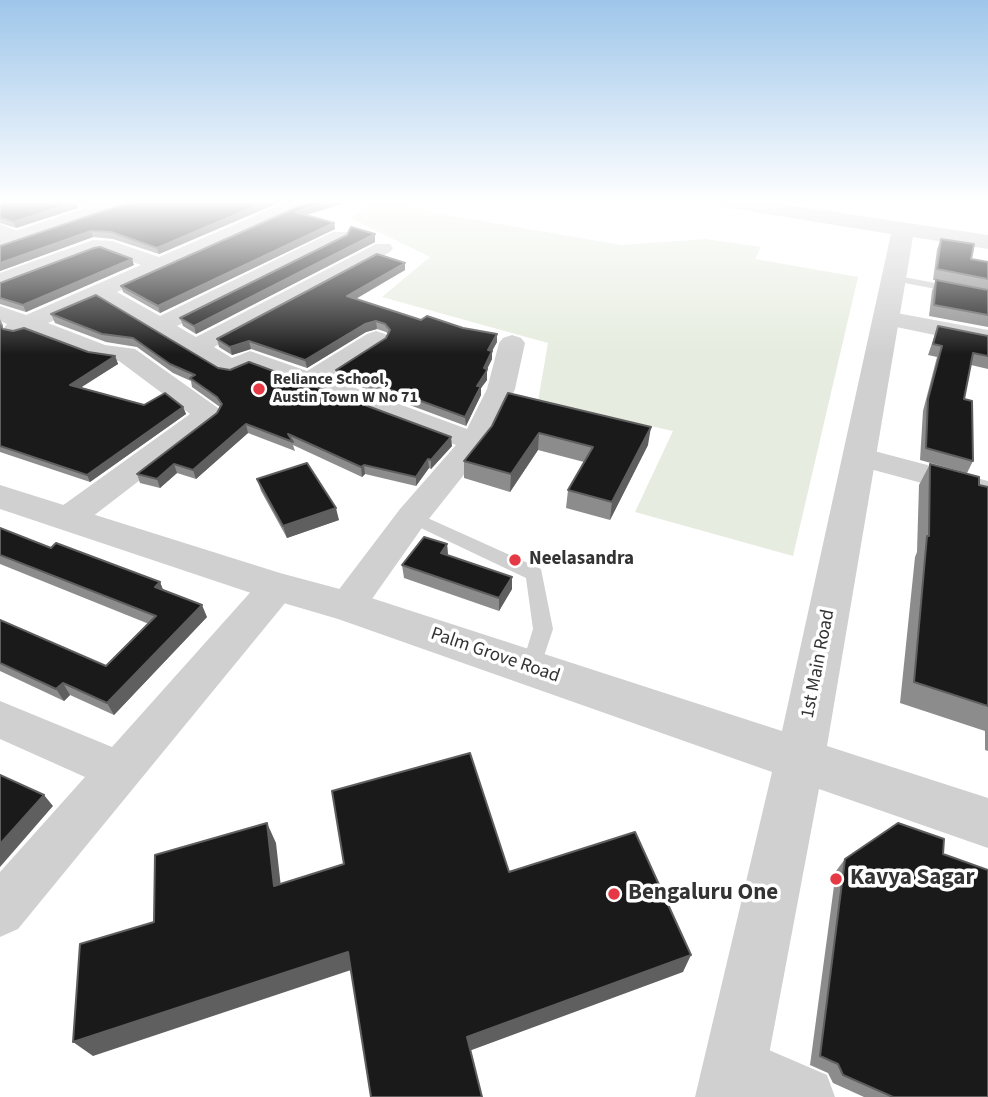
<!DOCTYPE html>
<html>
<head>
<meta charset="utf-8">
<style>
	body { margin:0 }
	canvas { display:block; background:#fff }
</style>
</head>
<body>
<canvas width="988" height="1097"></canvas>
<script>
const c = document.querySelector('canvas').getContext('2d');
c.lineJoin = 'round';
function paint(path, color) {
  c.fillStyle = color;
  c.fill(path, 'evenodd');
}
function stroke(path, color, width, dash) {
  c.strokeStyle = color;
  c.lineWidth = width;
  c.lineCap = dash ? 'butt' : 'round';
  c.setLineDash(dash || []);
  c.stroke(path);
}
function label(font, color, halo, rows, align = 'center') {
  c.font = font + ' "Source Sans 3",sans-serif';
  c.lineWidth = 7;
  c.setLineDash([]);
  c.textBaseline = 'middle';
  c.strokeStyle = halo;
  c.fillStyle = color;
  for (const [text, x, y, turn = 0] of rows) {
    c.save();
    c.translate(x, y);
    c.rotate((+turn || 0) * Math.PI / 180);
    c.textAlign = isNaN(turn) ? turn : align;
    if (halo) c.strokeText(text, 0, 0);
    c.fillText(text, 0, 0);
    c.restore();
  }
}
const green = new Path2D(`
	M375 201H422L412 209 621 245 705 239 761 247 755 259 858 277 793 556 635 512 673 431 538 401 548 343 382 297 430 257 350 218Z`);
const service = new Path2D(`
	M893 275 988 293V299L889 280V276Z
	M412 511 541 569 553 629 538 674 531 676 524 674 521 668 533 629 526 578 406 521 404 517 406 513Z`);
const minor = new Path2D(`
	M75 201 114 203 116 207 107 213 77 205Z
	M289 201H313L311 205 117 292 160 316 333 232H347L350 236 347 240 177 326 196 337 376 244H390L393 248 390 252 214 347 232 358 250 351 307 371 367 334 376 331 385 334 389 339 385 344 331 379 467 429 487 389 499 343 503 338 512 335 521 338 525 343 515 389 490 442 424 525 360 616 347 620 334 616 328 606 334 596 400 509 456 445 251 368 231 376 222 374 99 300 48 323 105 345 135 349 218 408 222 414 218 420 79 527 67 530 55 527 50 519 55 511 190 414 119 361 92 357 27 332 16 335 7 333 4 328 7 324 0 321V306L26 315 141 265 103 251 96 252 0 288V273L93 240 112 241 159 257Z
	M0 224 24 234 27 238 24 242 17 244 0 238Z
	M886 311 988 330V346L877 323 874 318 877 313Z
	M859 447 988 481V501L848 463 844 456 848 449Z
	M277 574 290 577 295 587 290 597 18 929 0 937V872L85 777 0 739V701L112 747 264 577Z
	M734 1035 827 1075 835 1097H737L713 1086 704 1065 713 1044Z`);
const tertiary = new Path2D(`
	M107 201H136L133 205 0 251V236Z
	M713 201H762L988 235V249L913 237 827 746 988 798V848L819 789 761 1097H695L772 772 338 619 263 597 0 509V485L280 573 362 595 782 731 891 234 723 207 716 205Z`);
const wall = new Path2D(`
	M0 201 78 208 16 228 0 223Z
	M283 201 159 254 113 239 93 237 0 271V246L132 202Z
	M311 201H352L305 215 334 223 335 229 160 313 123 292 121 286Z
	M375 234V242L196 334 183 326 180 318Z
	M941 239 971 259 988 262V327L929 316 932 291 936 280H933L937 249Z
	M405 263V270L356 299 421 320 497 342 492 351V359L487 369V380L481 388V395L466 426 337 378 336 370 386 338 388 334 386 332 377 329 366 332 307 368 251 349 232 355 219 347 217 339Z
	M134 265 26 312 0 304V283Z
	M96 295 218 368 452 446 431 469 429 468 416 486 365 474 362 477 293 445 295 451 248 433 196 479 177 473 160 488 140 483 137 474 217 413 220 407 192 387 191 381 173 373 137 347 106 342 55 323 51 314Z
	M0 319 3 325V329L88 352 115 356 118 364 80 387 144 405 183 407 186 414 90 482 0 452Z
	M938 326 988 336V369L971 365 964 399 973 461 967 473 920 460 923 411 937 357 928 355Z
	M492 426 648 445 610 520 566 508 568 490 584 462 538 450 510 492 464 478V461Z
	M930 464 979 485 988 487V751L985 750V731L900 703 915 557 917 552 919 485Z
	M257 479 339 520 287 538 261 491Z
	M0 528 51 548 160 582 163 590 207 617 114 715 70 695 64 701 0 671V620L106 666 149 624 0 564Z
	M447 544 448 555 512 577V589L499 611 404 578 402 565Z
	M943 854 988 1097H864L833 1083 828 1073 810 1065 836 871 845 859Z`);
const shadedWall = new Path2D(`
	M268 201H283L159 254 157 248Z
	M332 201H352L296 218 295 212Z
	M75 202 78 208 16 228 14 222Z
	M334 223 335 229 160 313 158 306Z
	M91 231 93 237 0 271V263Z
	M375 234V242L196 334 194 326Z
	M132 259 134 265 26 312 23 305Z
	M405 263V270L348 303 347 296Z
	M376 321 377 329 366 332 307 368 305 360 365 324Z
	M497 334V342L488 358V350Z
	M249 341 251 349 232 355 230 347Z
	M492 351V359L487 369V380L481 388V395L466 426 465 417 484 368Z
	M115 356 118 364 74 392 70 385Z
	M183 407 186 414 90 482 87 475Z
	M246 424 248 433 196 479 193 470Z
	M651 427 648 445 610 520 612 502Z
	M539 433 538 450 510 492 511 474Z
	M451 437 452 446 431 469V460Z
	M428 459 429 468 416 486V477Z
	M174 464 177 473 160 488 157 479Z
	M364 465 365 474 362 477 361 467Z
	M336 508 339 520 287 538 283 526Z
	M447 544 448 556 441 553Z
	M512 577V589L499 611V598Z
	M160 582 165 595 155 587Z
	M202 605 207 617 114 715 107 703Z
	M63 683 70 695 64 701 56 689Z
	M44 795 53 806 0 867V844Z
	M267 823 276 843 283 905 274 886Z
	M348 952 354 969 93 1056 73 1042Z
	M691 955 683 972 469 1051 467 1037Z`);
const building = new Path2D(`
	M0 201H74L75 202 14 222 0 218Z
	M133 201H268L157 248 111 232 91 231 0 263V246Z
	M311 201H332L295 212 334 223 158 306 121 286Z
	M351 227 375 234 194 326 180 318 347 235Z
	M941 239 974 244 971 259 988 262V279L937 269Z
	M100 247 132 259 23 305 0 298V283L94 248Z
	M377 254 405 263 347 296 421 320 427 316 463 328 497 334 488 350 492 351 484 368 487 369 486 372 477 386H481L465 417 336 370 386 338 390 330 385 324 376 321 365 324 305 360 249 341 230 347 217 339Z
	M936 280 988 290V315L934 305Z
	M96 295 218 368 230 370 249 362 451 437 431 460 428 459 416 477 364 465 361 467 288 434 293 442 246 424 193 470 174 464 157 479 137 474 217 413 222 404 217 397 190 378 195 375 170 364 133 338 102 334 51 314Z
	M0 325 3 329 13 331 24 328 88 352 115 356 70 385 144 405 165 393 183 407 87 475 0 446Z
	M938 326 988 336V356L973 353 964 399 972 401 973 461 926 448 928 399 942 346 933 344Z
	M508 393 651 427 612 502 568 490 593 447 539 433 511 474 464 461 492 426Z
	M307 463 336 508 283 526 257 479Z
	M930 464 979 477V485L988 487V706L914 682 927 536H929Z
	M0 528 51 548 56 543 160 582 155 587 202 605 107 703 63 683 56 689 0 663V620L106 666 156 616 0 555Z
	M424 537 447 544 441 553 512 577 499 598 402 565Z
	M470 753 509 872 635 832 691 955 467 1037 482 1097H371L348 952 73 1042 80 944 154 922 155 855 267 823 274 886 344 864 332 791Z
	M0 775 44 795 0 844Z
	M898 823 944 839 943 854 988 870V1097H893L843 1075 838 1064 820 1056 845 859Z`);
const markers = [
	[259,389,7,"#e63946"],
	[515,560,7,"#e63946"],
	[836,879,7,"#e63946"],
	[614,894,7,"#e63946"]
];
const farPoinames = [
	["Reliance School,",273,380],
	["Austin Town W No 71",273,398]
];
const poiNames = [
	["Neelasandra",529,560]
];
const streetNames = [
	["Palm Grove Road",495,656,19],
	["1st Main Road",819,664,-79]
];
const nearPoinames = [
	["Kavya Sagar",850,879],
	["Bengaluru One",628,894]
];
paint(green, '#e6ecdf');
paint(service, '#d0d0d0');
paint(minor, '#d0d0d0');
paint(tertiary, '#d0d0d0');
paint(wall, '#8c8c8c');
paint(shadedWall, '#5f5f5f');
paint(building, '#1a1a1a');
stroke(building, '#5f5f5f', 2);
const sky = c.createLinearGradient(0, 0, 0, 354);
sky.addColorStop(0, '#9ec6ea');
sky.addColorStop(0.57, '#fff');
sky.addColorStop(1, '#ffffff00');
c.fillStyle = sky;
c.fillRect(0, 0, 988, 354);
for (const [x, y, r, color] of markers) {
  const dot = new Path2D();
  dot.arc(x, y, r, 0, 2 * Math.PI);
  c.fillStyle = color;
  c.fill(dot);
  stroke(dot, '#fff', 2.5);
}
label('bold 16px', '#333', '#fff', farPoinames, 'left');
label('bold 19px', '#333', '#fff', poiNames, 'left');
label('19px', '#333', '#fff', streetNames);
label('bold 23px', '#333', '#fff', nearPoinames, 'left');
</script>
</body>
</html>
